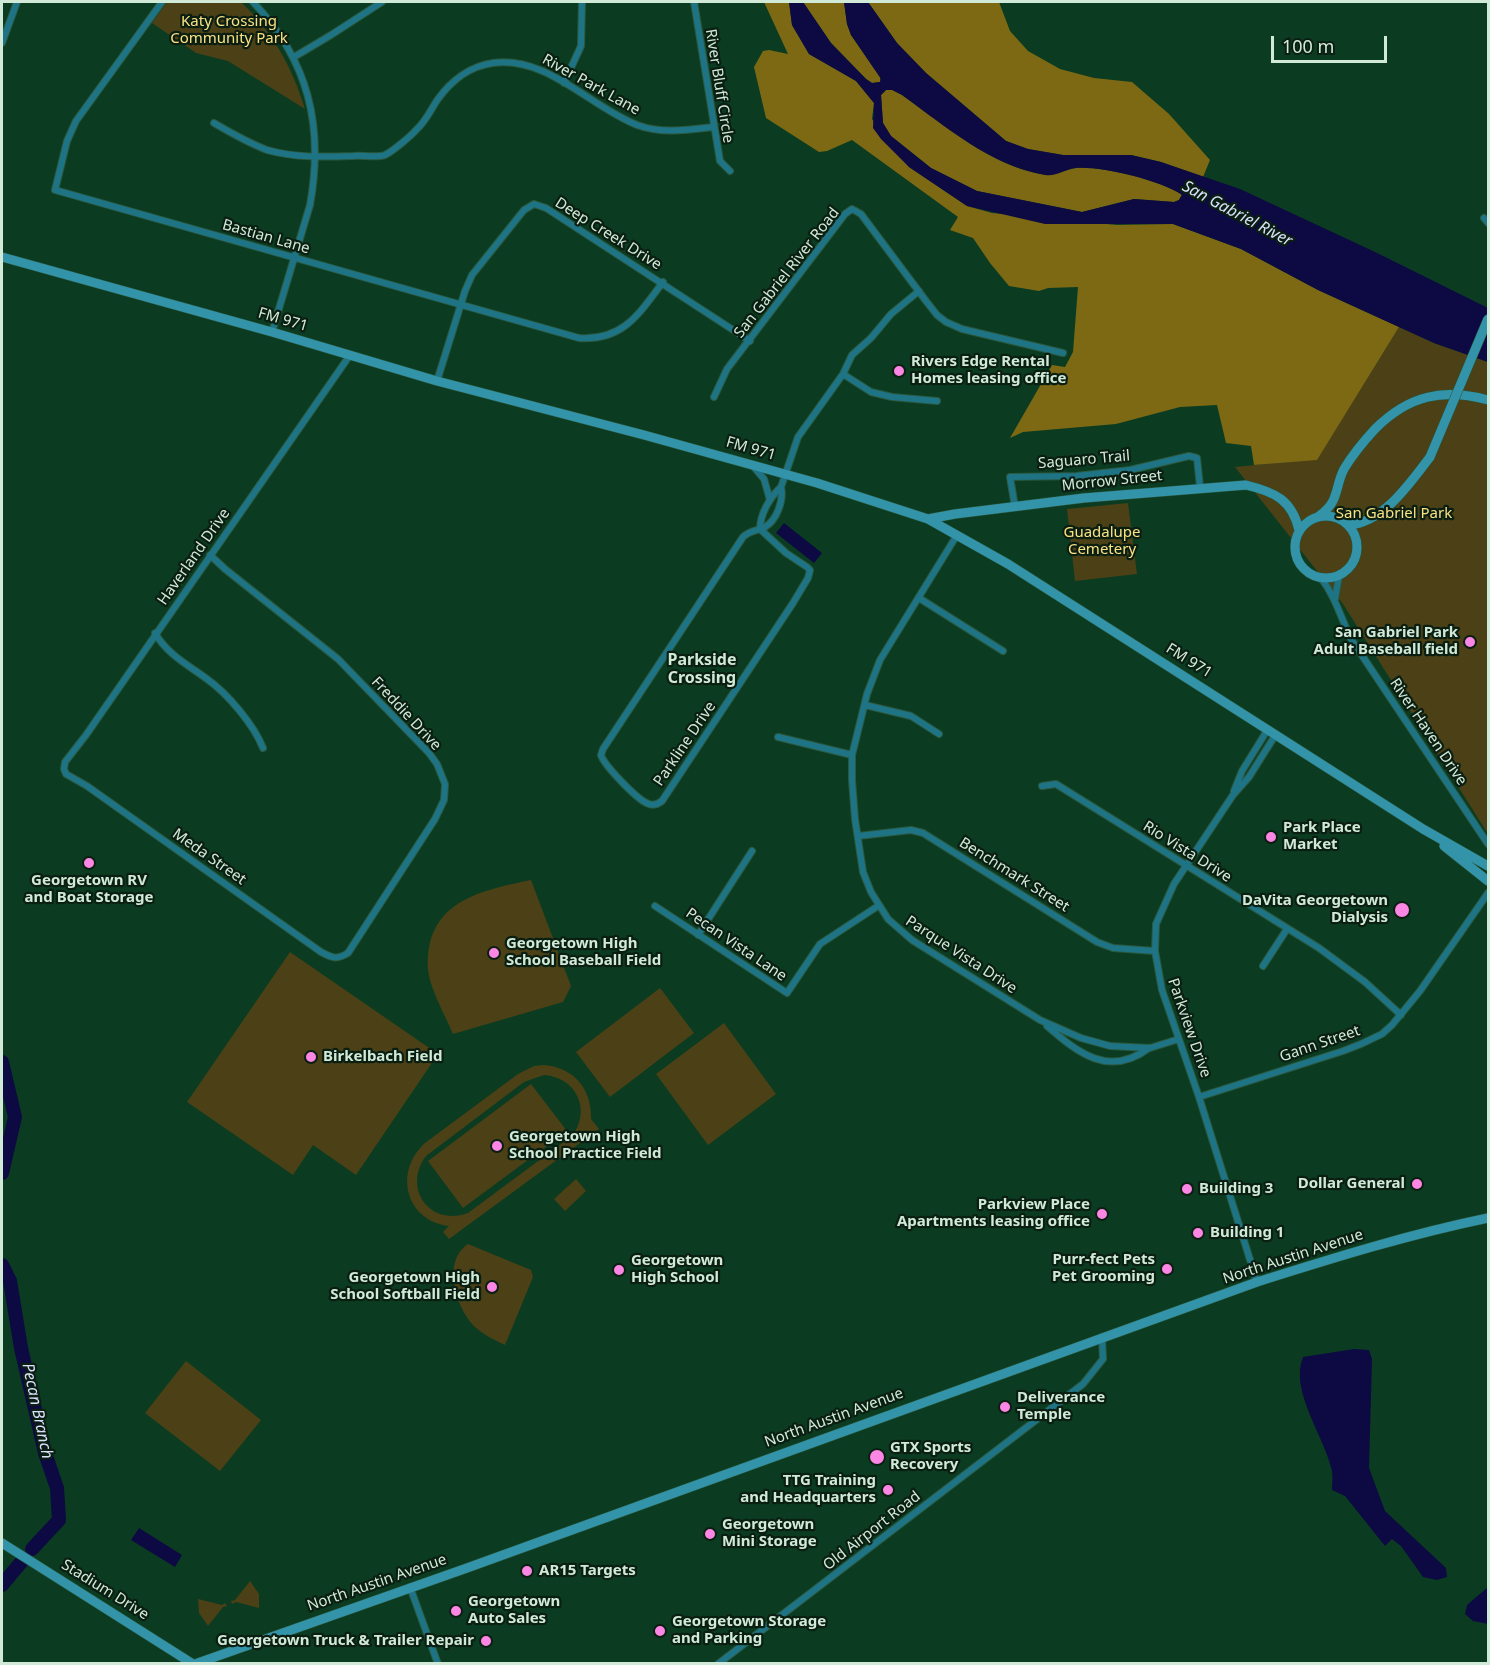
<!DOCTYPE html>
<html>
<head>
<meta charset="utf-8">
<style>
	body { margin:0 }
	#map { position:relative; width:1490px; height:1665px; overflow:hidden; background:#0b3c21; font-family:"Noto Sans",sans-serif }
	canvas { display:block }
	.frame { position:absolute; inset:0; border:3px solid #d1ead8; pointer-events:none }
	.scale { position:absolute; left:1271px; top:36px; width:116px; height:27px; box-sizing:border-box; border:3px solid #d1ead8; border-top:0; padding-left:8px; font-size:18px; line-height:21px; white-space:nowrap; color:#d1ead8; -webkit-text-stroke:4px #0b1e12; paint-order:stroke }
</style>
</head>
<body>
<div id="map">
<canvas width="1490" height="1665"></canvas>
<div class="frame"></div>
<div class="scale">100 m</div>
</div>
<script>
const c = document.querySelector('canvas').getContext('2d');
c.lineJoin = 'round';
function paint(path, color) {
  c.fillStyle = color;
  c.fill(path, 'evenodd');
}
function stroke(path, color, width, dash) {
  c.strokeStyle = color;
  c.lineWidth = width;
  c.lineCap = dash ? 'butt' : 'round';
  c.setLineDash(dash || []);
  c.stroke(path);
}
function label(font, color, halo, rows, align = 'center') {
  c.font = font + ' "Noto Sans",sans-serif';
  c.lineWidth = 4.5;
  c.setLineDash([]);
  c.textBaseline = 'middle';
  c.strokeStyle = halo;
  c.fillStyle = color;
  for (const [text, x, y, turn = 0] of rows) {
    c.save();
    c.translate(x, y);
    c.rotate((+turn || 0) * Math.PI / 180);
    c.textAlign = isNaN(turn) ? turn : align;
    if (halo) c.strokeText(text, 0, 0);
    c.fillText(text, 0, 0);
    c.restore();
  }
}
const green = new Path2D(`
	M167 2H241C273 32 292 67 305 109L228 61 196 53 152 23Z
	M1399 327 1434 343 1488 362V834L1343 604 1235 467 1317 459Z
	M1128 503 1137 574 1075 581 1067 509Z
	M531 880 571 986 563 1002 453 1034C446 1017 429 987 428 969 425 902 478 891 531 880Z
	M290 952 438 1054 356 1175 313 1145 293 1175 187 1102Z
	M660 988 694 1033 610 1097 576 1052Z
	M724 1023 776 1094 708 1145 656 1074Z
	M543 1065C573 1067 592 1088 591 1119L599 1129 449 1239 443 1232 449 1226C406 1221 393 1172 425 1143L518 1074 534 1066ZM544 1075C576 1077 592 1110 572 1136L468 1213C430 1227 402 1188 426 1156L524 1082Z
	M531 1084 567 1131 463 1208 428 1161Z
	M576 1179 586 1191 565 1211 554 1199Z
	M468 1244 531 1270 533 1277 505 1345C494 1340 482 1334 473 1325 455 1305 442 1261 468 1244Z
	M186 1361 261 1420 220 1471 145 1413Z
	M250 1581 259 1594V1608L236 1602 232 1604 231 1601 235 1600Z
	M198 1599 222 1605 225 1603 227 1606 223 1607 208 1626 199 1613Z`);
const forest = new Path2D(`
	M764 2H789L792 25 809 54 856 81 874 103 872 119 909 167 967 206 992 213 1117 225 1173 224 1241 249 1318 290 1399 327 1317 460 1254 465 1251 446 1226 443 1217 405 1180 407 1116 424 1023 432 1010 438 1052 365 1065 367 1073 352 1078 287 1048 288 1039 291 1009 286 990 263 973 238 950 230 958 217 852 140 827 151 819 152 766 118 754 67 763 51 769 50 788 54Z
	M803 2H844L847 24 851 35 880 76V82L872 83 866 79 831 43Z
	M868 2H999L1010 31 1028 51 1060 69 1094 78 1132 82 1169 114 1210 160 1203 177 1161 162 1131 155H1063L1028 149 1006 141 926 73 897 43Z
	M886 90H893L902 95C945 125 988 164 1040 174 1054 176 1063 170 1076 168 1103 166 1158 180 1182 194L1179 200 1174 202 1134 199 1082 212 977 191 931 168 891 136 883 123 881 95Z`);
const water = new Path2D(`
	M789 2H803L831 43 866 79 872 83 880 82 881 79 851 35 847 24 844 2H868L897 43 926 73 1006 141 1028 149 1063 155H1131L1161 162 1240 189 1375 252 1488 308V362L1434 343 1318 290 1241 249 1173 224H1045L967 206 909 167 881 139 873 128 874 103 856 81 809 54 792 25ZM886 90H892L902 95C946 127 990 165 1045 175 1056 177 1065 169 1076 168 1101 166 1160 180 1182 195L1179 200 1174 202 1134 199 1082 212 977 191 931 168 891 136 883 123 881 95Z
	M784 523 822 553 814 563 776 533Z
	M1354 1349 1369 1350 1372 1359 1369 1468 1385 1511 1446 1568 1447 1577 1437 1580 1423 1577 1401 1546 1392 1539 1385 1546 1345 1496 1332 1490C1332 1484 1333 1477 1332 1471 1325 1437 1289 1391 1303 1357Z
	M139 1528 182 1555 175 1567 131 1540Z
	M1488 1587V1624L1473 1621 1465 1614 1467 1605Z`);
const river = new Path2D(`
	M2 1062 15 1117 2 1173
	M2 1265 10 1281 21 1348 45 1453 57 1488 59 1520 32 1549
	M2 1585 23 1560`);
const street = new Path2D(`
	M162 2 76 121 67 141 55 190 579 338C623 341 639 314 663 282
	M253 2C309 61 324 126 310 205L272 332
	M694 2 720 161 730 171
	M2 43 17 2
	M294 57 331 35 382 2
	M564 83 581 46 582 2
	M214 123C231 133 249 143 267 150 295 158 325 157 353 156 362 155 377 158 385 155 393 151 411 136 417 129 426 121 431 109 438 99 451 81 470 66 493 63 548 56 589 106 637 125 661 134 688 130 713 127
	M1484 218 1488 223
	M843 374 871 392 892 397 937 401
	M437 381 465 291 472 275 524 210 534 204 546 208 750 341
	M714 397 727 369 845 214 852 209 861 214 926 301 937 315 946 322 962 329 1063 353
	M753 466 764 479 770 500
	M1015 507 1010 477 1076 476 1130 470 1189 456 1197 458 1200 487
	M760 529 786 553 807 567 810 570 808 578 793 603 662 801C658 804 654 806 649 804 638 801 604 765 601 755L603 749 743 537C750 530 757 531 765 527 777 520 784 500 781 487
	M760 529C760 514 770 497 781 487L798 437 843 374 852 355 871 338 891 314 919 291
	M957 535 880 660 867 694 856 739 852 755V780L855 819 863 872 871 892 888 919 912 940 1040 1020 1081 1038 1110 1046 1150 1048 1179 1039
	M210 555 225 569 338 659 429 753 437 764 445 784 444 800 435 819 348 953C337 960 332 958 321 952L87 786 66 774 64 769 65 762 86 735 350 355
	M1321 578C1335 596 1341 618 1351 639L1488 844
	M919 598 1003 651
	M1335 599 1339 576
	M155 633C167 654 188 665 207 679 228 694 254 725 263 748
	M865 705 911 716 939 734
	M778 737 852 755
	M1042 786 1056 784 1319 948 1365 982 1401 1015
	M1234 791 1242 771 1268 729
	M858 836 911 830 923 833 1097 942 1113 948 1155 951
	M655 906 787 993 820 944 878 906
	M698 935 752 851
	M1263 966 1287 929
	M1047 1026C1078 1053 1109 1078 1149 1048
	M1199 1097 1343 1051 1361 1044 1382 1034 1392 1025 1420 991 1488 893
	M1257 1282 1199 1097 1162 990 1155 951 1156 924 1174 884 1233 795 1249 777 1276 734
	M410 1587 438 1664
	M718 1664 1083 1384 1103 1359 1102 1337`);
const secondary = new Path2D(`
	M2 257 272 332 437 381 644 435 817 483 928 519 1008 564 1423 829 1488 866
	M1295 547a31 31 0 1 1 62 0a31 31 0 1 1-62 0Z
	M1319 516C1340 501 1334 489 1344 469 1353 454 1363 442 1375 429 1409 395 1443 388 1488 400
	M928 519 955 514 1084 498 1246 485C1275 492 1292 500 1299 530
	M1349 525C1384 522 1410 483 1430 457
	M1444 846 1488 881
	M2 1543 193 1664
	M195 1664 467 1568 1257 1282C1333 1258 1410 1234 1488 1218`);
const secondaryBridge = new Path2D(`
	M1430 457 1488 319`);
const markers = [
	[899,371,6,"#fc86e4"],
	[1470,642,6,"#fc86e4"],
	[1271,837,6,"#fc86e4"],
	[89,863,6,"#fc86e4"],
	[1402,910,8,"#fc86e4"],
	[494,953,6,"#fc86e4"],
	[311,1057,6,"#fc86e4"],
	[497,1146,6,"#fc86e4"],
	[1417,1184,6,"#fc86e4"],
	[1187,1189,6,"#fc86e4"],
	[1102,1214,6,"#fc86e4"],
	[1198,1233,6,"#fc86e4"],
	[1167,1269,6,"#fc86e4"],
	[619,1270,6,"#fc86e4"],
	[492,1287,6,"#fc86e4"],
	[1005,1407,6,"#fc86e4"],
	[877,1457,8,"#fc86e4"],
	[888,1490,6,"#fc86e4"],
	[710,1534,6,"#fc86e4"],
	[527,1571,6,"#fc86e4"],
	[456,1611,6,"#fc86e4"],
	[660,1631,6,"#fc86e4"],
	[486,1641,6,"#fc86e4"]
];
const parkNames = [
	["Katy Crossing",229,22],
	["Community Park",229,39],
	["San Gabriel Park",1394,514],
	["Guadalupe",1102,533],
	["Cemetery",1102,550]
];
const streetNames = [
	["River Park Lane",591,85,29],
	["River Bluff Circle",719,86,81],
	["Deep Creek Drive",608,234,32],
	["Bastian Lane",266,237,16],
	["San Gabriel River Road",787,273,-52],
	["FM 971",283,320,16],
	["FM 971",751,449,16],
	["Saguaro Trail",1084,460,-5],
	["Morrow Street",1112,481,-6],
	["Haverland Drive",194,557,-55],
	["FM 971",1189,661,32],
	["Freddie Drive",406,714,47],
	["River Haven Drive",1428,732,56],
	["Parkline Drive",685,744,-56],
	["Rio Vista Drive",1187,852,32],
	["Meda Street",209,857,35],
	["Benchmark Street",1014,875,32],
	["Pecan Vista Lane",736,945,34],
	["Parque Vista Drive",961,955,33],
	["Parkview Drive",1189,1028,71],
	["Gann Street",1320,1044,-19],
	["North Austin Avenue",1293,1257,-18],
	["North Austin Avenue",834,1418,-20],
	["Old Airport Road",872,1531,-38],
	["North Austin Avenue",377,1583,-19],
	["Stadium Drive",105,1590,32]
];
const poiNames = [
	["Rivers Edge Rental",911,362],
	["Homes leasing office",911,379],
	["San Gabriel Park",1458,633,"right"],
	["Adult Baseball field",1458,650,"right"],
	["Park Place",1283,828],
	["Market",1283,845],
	["Georgetown RV",89,881,"center"],
	["and Boat Storage",89,898,"center"],
	["DaVita Georgetown",1388,901,"right"],
	["Dialysis",1388,918,"right"],
	["Georgetown High",506,944],
	["School Baseball Field",506,961],
	["Birkelbach Field",323,1057],
	["Georgetown High",509,1137],
	["School Practice Field",509,1154],
	["Dollar General",1405,1184,"right"],
	["Building 3",1199,1189],
	["Parkview Place",1090,1205,"right"],
	["Apartments leasing office",1090,1222,"right"],
	["Building 1",1210,1233],
	["Purr-fect Pets",1155,1260,"right"],
	["Pet Grooming",1155,1277,"right"],
	["Georgetown",631,1261],
	["High School",631,1278],
	["Georgetown High",480,1278,"right"],
	["School Softball Field",480,1295,"right"],
	["Deliverance",1017,1398],
	["Temple",1017,1415],
	["GTX Sports",890,1448],
	["Recovery",890,1465],
	["TTG Training",876,1481,"right"],
	["and Headquarters",876,1498,"right"],
	["Georgetown",722,1525],
	["Mini Storage",722,1542],
	["AR15 Targets",539,1571],
	["Georgetown",468,1602],
	["Auto Sales",468,1619],
	["Georgetown Storage",672,1622],
	["and Parking",672,1639],
	["Georgetown Truck & Trailer Repair",474,1641,"right"]
];
const waterNames = [
	["San Gabriel River",1237,214,28],
	["Pecan Branch",37,1411,78]
];
const neighbourhoodNames = [
	["Parkside",702,660],
	["Crossing",702,678]
];
paint(green, '#4b4016');
paint(forest, '#7d6914');
paint(water, '#0d0942');
stroke(river, '#0d0942', 14);
stroke(street, '#2b583e', 8);
stroke(secondary, '#2b583e', 10);
stroke(street, '#1e7485', 6);
stroke(secondary, '#3394a9', 9);
stroke(secondaryBridge, '#2b583e', 10, []);
stroke(secondaryBridge, '#3394a9', 9);
for (const [x, y, r, color] of markers) {
  const dot = new Path2D();
  dot.arc(x, y, r, 0, 2 * Math.PI);
  c.fillStyle = color;
  c.fill(dot);
  stroke(dot, '#0b1e12', 2);
}
label('15px', '#fae182', '#0b1e12', parkNames);
label('15px', '#d1ead8', '#0b1e12', streetNames);
label('bold 15px', '#d1ead8', '#0b1e12', poiNames, 'left');
label('italic 16px', '#dae1fd', '#0b1e12', waterNames);
label('bold 16px', '#d1ead8', '#0b1e12', neighbourhoodNames);
</script>
</body>
</html>
